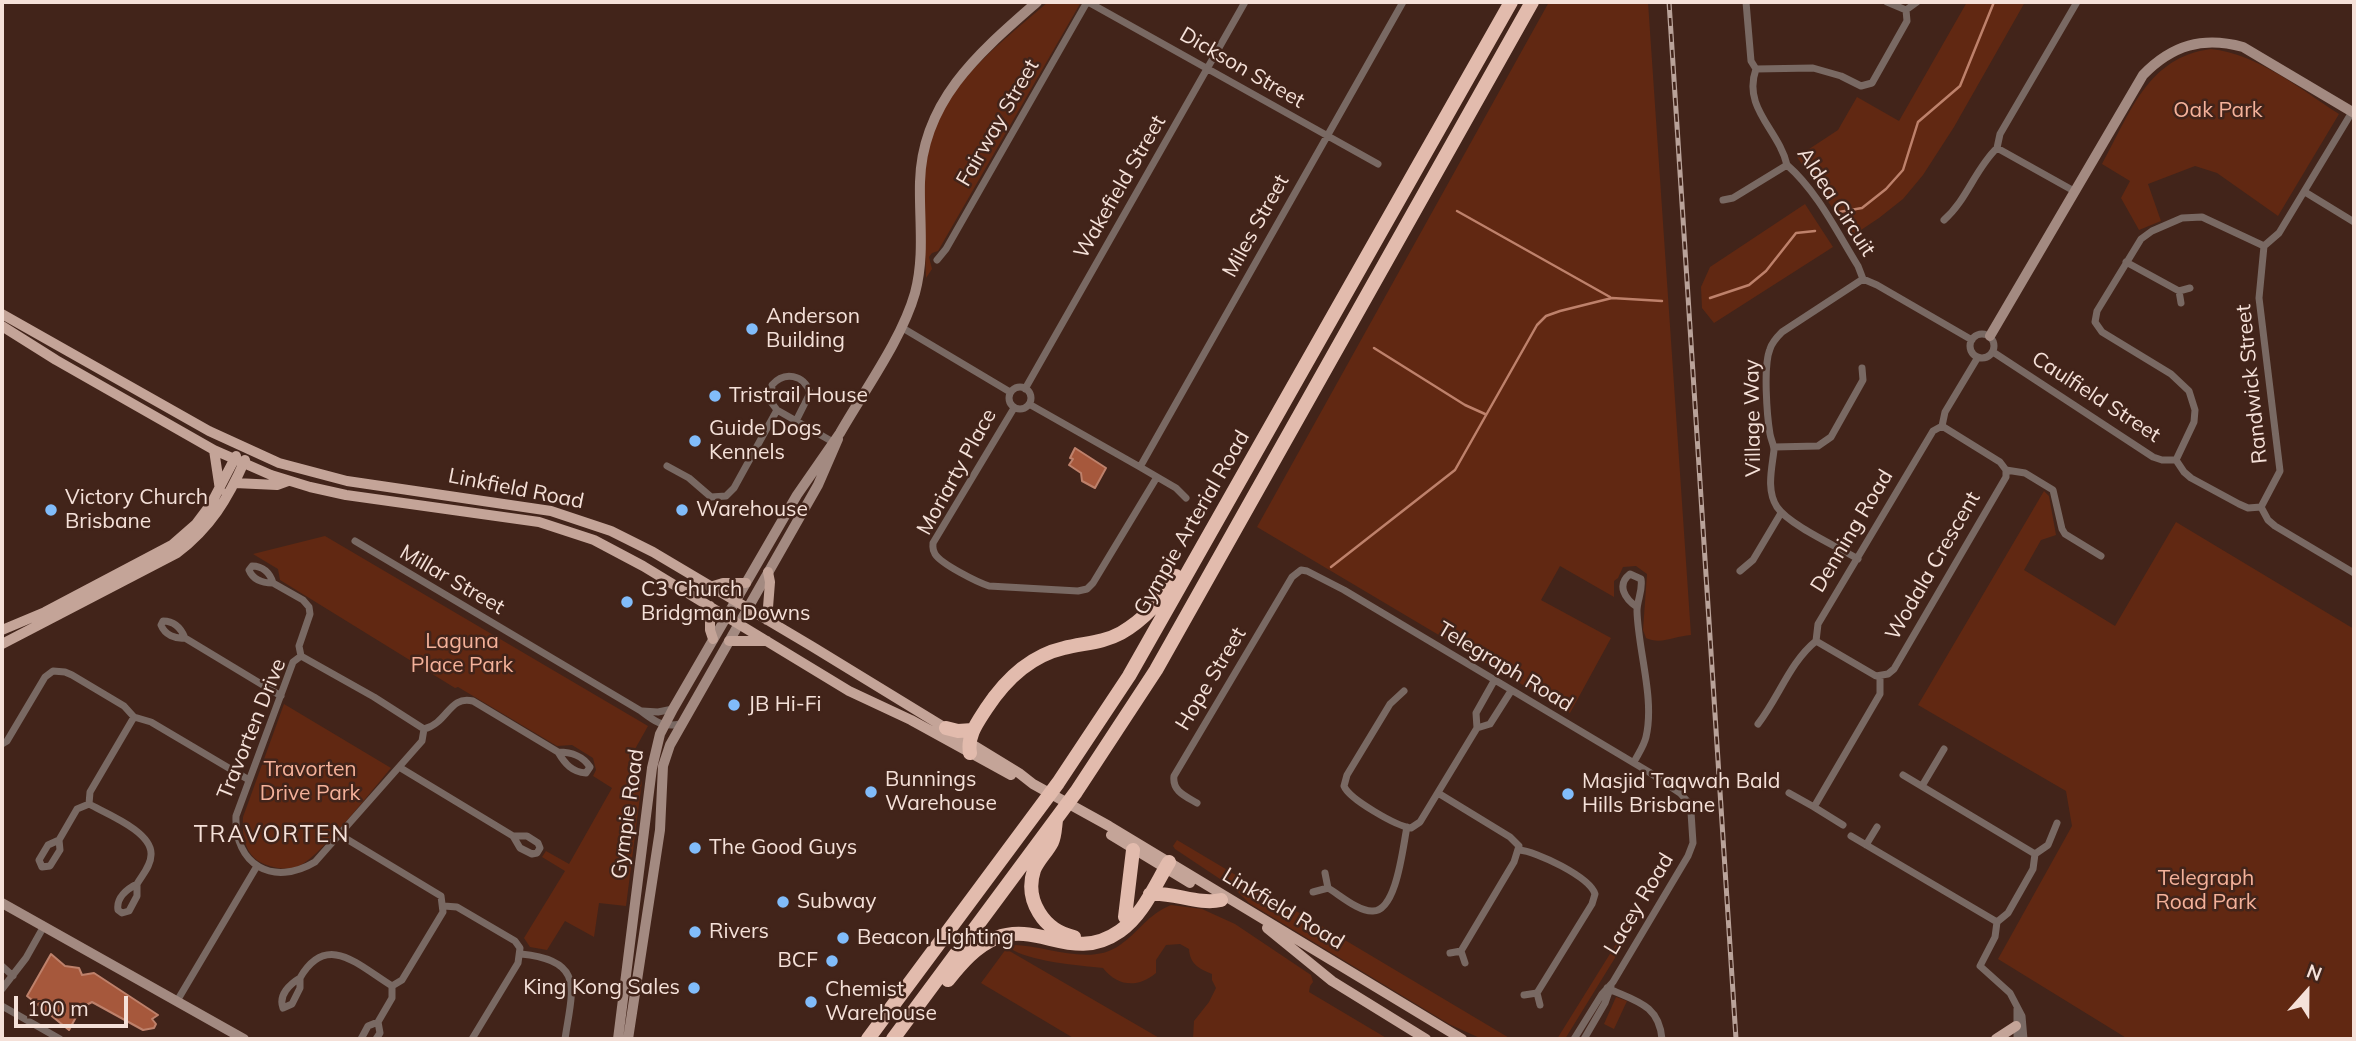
<!DOCTYPE html>
<html>
<head>
<meta charset="utf-8">
<style>
	body { margin:0 }
	#map { position:relative; width:2356px; height:1041px; overflow:hidden; background:#42241a; font-family:Mulish,sans-serif }
	canvas { display:block }
	.frame { position:absolute; inset:0; border:4px solid #f5e1d9; pointer-events:none }
	.north { position:absolute; left:2272px; top:957px; width:70px; height:70px; -webkit-text-stroke:5px #42241a; paint-order:stroke; rotate:21deg; font-size:19px; font-weight:700; line-height:28px; text-align:center; color:#f5e1d9 }
	.north::after { content:''; display:block; margin:auto; width:24px; height:32px; background:#f5e1d9; clip-path:polygon(50% 0,100% 100%,50% 72%,0 100%) }
	.scale { position:absolute; left:14px; top:996px; width:114px; height:32px; box-sizing:border-box; border:4px solid #f5e1d9; border-top:0; padding-left:9px; font-size:21px; line-height:24px; white-space:nowrap; color:#f5e1d9; -webkit-text-stroke:5px #42241a; paint-order:stroke }
</style>
</head>
<body>
<div id="map">
<canvas width="2356" height="1041"></canvas>
<div class="frame"></div>
<div class="north">N</div>
<div class="scale">100 m</div>
</div>
<script>
const c = document.querySelector('canvas').getContext('2d');
c.lineJoin = 'round';
function paint(path, color) {
  c.fillStyle = color;
  c.fill(path, 'evenodd');
}
function stroke(path, color, width, dash) {
  c.strokeStyle = color;
  c.lineWidth = width;
  c.lineCap = dash ? 'butt' : 'round';
  c.setLineDash(dash || []);
  c.stroke(path);
}
function label(font, color, halo, rows, align = 'center') {
  c.font = font + ' Mulish,sans-serif';
  c.lineWidth = 5;
  c.setLineDash([]);
  c.textBaseline = 'middle';
  c.strokeStyle = halo;
  c.fillStyle = color;
  for (const [text, x, y, turn = 0] of rows) {
    c.save();
    c.translate(x, y);
    c.rotate((+turn || 0) * Math.PI / 180);
    c.textAlign = isNaN(turn) ? turn : align;
    if (halo) c.strokeText(text, 0, 0);
    c.fillText(text, 0, 0);
    c.restore();
  }
}
const green = new Path2D(`
	M1048 2H1081L938 251 932 253 929 257 932 269 926 278C925 238 920 194 927 154 941 85 999 45 1048 2Z
	M1549 2H1648L1691 635C1675 636 1661 645 1646 638L1643 630 1647 574 1636 566 1623 567 1618 578 1614 581V597L1560 566 1541 600 1611 638 1570 713 1257 527Z
	M1967 2H2025L1954 127 1923 175 1903 199 1879 218 1852 236 1797 157 1838 130 1857 97 1899 121Z
	M2211 49C2258 54 2300 89 2339 114L2278 216 2217 173 2195 166 2148 184 2161 221 2139 230 2121 198 2130 181 2102 164C2130 114 2147 57 2211 49Z
	M1805 204 1833 247 1714 323 1702 308 1701 287 1710 267Z
	M2044 491 2049 496 2056 535 2041 540 2024 570 2115 626 2176 522 2354 629V1039H2128L1998 959 2072 826 2066 791 1918 705Z
	M325 536 648 726 630 758 637 778 642 781 626 906 599 903 594 937 565 921 547 950 530 947 524 938 565 871 542 857 546 851 569 864 612 788 593 776 596 770 593 758 572 745 557 746 458 687 455 688 280 580 278 569 253 554Z
	M284 704 391 768C373 789 319 858 299 866 288 871 273 868 262 863 244 854 242 835 243 817Z
	M1177 840 1511 1039H1482L1449 1024 1249 903 1235 889 1175 849 1173 846Z
	M1171 905 1202 909 1235 924 1311 975 1313 982 1310 986 1309 992 1388 1039H1193L1194 1021 1209 1002 1216 988 1212 980V974C1199 969 1190 964 1189 949L1180 944 1166 945 1156 960V973C1138 988 1118 987 1103 968 1082 966 1026 961 1010 948L1013 945C1046 945 1090 967 1120 945 1140 931 1147 915 1171 905Z
	M1636 912 1634 927 1565 1039H1557Z
	M1006 949 1161 1039H1075L981 983Z
	M1616 997 1627 1001 1614 1029 1604 1024Z`);
const water = new Path2D(`
	M1075 448 1106 468 1095 488 1082 481 1081 473 1069 465 1073 459 1070 458Z
	M51 954 65 966 79 968 82 975 94 973 158 1015 152 1019 156 1024 154 1028 143 1030 92 1002 81 1008 69 1030 27 996Z`);
const stream = new Path2D(`
	M1457 211 1610 297
	M1839 212 1862 208 1886 189 1903 170 1918 122 1960 86 1994 2
	M1710 298 1749 285 1766 271 1796 233 1815 231
	M1374 348 1465 405 1485 414
	M1331 567 1455 470 1537 325 1546 316 1560 311 1612 298 1662 301`);
const street = new Path2D(`
	M1088 2 1378 164
	M1746 2 1751 61 1756 69 1813 68 1841 76 1861 86 1872 83 1907 21 1906 10 1917 2
	M1887 2 1906 10
	M1756 69C1742 108 1779 130 1787 165 1817 191 1837 232 1858 266L1863 279 1877 285 1972 340
	M1997 148 2000 134 2077 2
	M2305 192 2354 222
	M1723 200 1733 198 1787 165
	M1944 220C1967 200 1975 169 1997 148L2074 191
	M937 260 946 249 1087 2
	M2126 262 2179 291 2190 288
	M2179 291 2181 303
	M901 327 1010 392
	M1970 346a12 12 0 1 1 24 0a12 12 0 1 1-24 0Z
	M1993 352 2153 457 2162 460H2176L2184 472 2191 478 2239 504 2248 508 2261 507 2268 520 2275 526 2354 573
	M1009 398a11 11 0 1 1 22 0a11 11 0 1 1-22 0Z
	M1025 389 1245 2
	M1029 404 1140 467 1176 488 1186 498
	M1014 408 933 543C933 548 932 549 935 554 941 564 977 582 989 586L1078 591 1087 589 1093 583 1157 477
	M796 421 810 393C804 374 784 371 772 385L771 402 777 410 833 442
	M1774 447 1818 446 1831 437 1863 380 1862 368
	M2176 460 2194 422 2195 410 2189 391 2171 374 2102 332 2095 322 2097 311 2141 239 2152 231 2182 218 2202 217 2264 246
	M667 466 689 478 711 497 726 496 734 488 777 410
	M1140 467 1403 2
	M2006 470 2025 473 2053 490 2062 529 2065 534 2101 556
	M2261 507 2280 471 2259 298 2264 246 2279 233 2352 112
	M355 541 641 711C654 721 663 728 680 724
	M1858 559C1838 547 1789 525 1777 507 1766 490 1772 468 1774 450 1774 445 1771 440 1770 434 1767 416 1763 366 1770 349 1772 342 1777 337 1782 332L1863 279
	M252 566C263 566 270 573 273 583 263 583 253 580 249 570Z
	M1740 571 1753 560 1781 513
	M273 583 303 600 309 607 310 614 299 646 301 656
	M163 621C175 621 181 628 185 638 175 639 165 635 161 625Z
	M185 638 281 696
	M1816 641 1876 676 1888 674 1894 669 2006 477V470L2000 462 1942 426
	M301 656 374 697 424 729 422 741 315 862C273 887 234 865 236 816L293 662Z
	M1404 691 1390 704 1347 775 1344 786C1349 799 1396 826 1411 828L1420 822 1477 728 1476 713 1494 681
	M642 711 658 712 673 709
	M1758 724C1779 697 1790 662 1816 641L1818 624 1933 431 1942 426 1945 412 1978 357
	M1477 728 1490 724 1511 691
	M424 729C448 723 449 695 473 701L558 752C565 764 572 772 586 773L590 767C582 755 571 752 558 752
	M2 744 7 741 45 677 53 671 65 672 72 675 124 706 134 717
	M1634 762C1638 754 1644 746 1646 737 1655 699 1638 650 1637 611 1637 600 1643 591 1641 579L1630 574C1616 585 1625 599 1637 607
	M399 767 513 836 520 848 532 854 537 853 540 848 538 843 527 836H513
	M1903 775 2035 854
	M1922 786 1944 749
	M1438 793 1510 837 1519 846 1514 862 1461 951
	M1789 793 1814 807 1880 694V676
	M1197 803C1185 796 1172 791 1174 776L1292 577 1301 570 1307 571 1344 590 1649 772 1680 793 1688 802 1691 812 1693 843 1688 856 1613 982 1602 994 1574 1039
	M89 804C107 814 153 832 151 855 151 866 142 875 137 884
	M1814 807 1843 825
	M340 835 441 896 443 912 402 980 392 986V998L378 1022
	M1851 836 1997 922
	M59 840 77 809 89 804 90 792 134 717 151 722 249 780
	M59 840 60 850 50 866 42 867 39 860 48 845Z
	M1866 845 1877 827
	M1519 850C1536 851 1590 877 1595 894L1592 904 1537 993
	M137 884V896L129 911 122 913 118 910C116 898 127 889 137 884Z
	M1328 888C1340 895 1359 912 1373 911 1397 911 1403 845 1407 827
	M1313 892 1328 888 1325 873
	M444 906 457 907 515 941 520 948 518 963 472 1039
	M1450 953 1461 951 1465 963
	M521 954C586 960 572 991 565 1039
	M2 966 13 976
	M300 978C327 931 359 966 392 986
	M300 978V988L292 1004 283 1008C278 995 290 984 300 978Z
	M1607 988C1635 1001 1659 1004 1662 1039
	M2 989 26 958 44 926
	M1524 995 1537 993 1540 1005
	M177 1001 257 866
	M2 1006 60 1039
	M361 1039 368 1026 378 1022 380 1033 376 1039
	M1584 1039 1605 1003 1611 986
	M2017 1039V1009
	M2024 1039 2022 1016 2010 993 1980 966 1995 937 1997 922 2008 913 2033 869 2035 854 2048 845 2057 823`);
const secondary = new Path2D(`
	M1990 336 2143 75C2172 45 2203 36 2243 47L2354 113
	M2 903 244 1039
	M618 1039 652 768 660 734 673 709 797 495 840 433C864 391 902 339 915 293 925 256 919 219 920 182 922 100 981 51 1037 2
	M628 1039 660 830 663 766 670 745 818 485 838 439`);
const primary = new Path2D(`
	M2 314 209 431 279 463 347 481 551 511 611 531 653 552 813 647 1019 773 1033 784 1109 826 1462 1039
	M2 326 56 360 214 450 271 475 310 487 346 495 539 522 594 540 643 566 849 691 911 720 1011 775
	M214 450 220 490
	M235 483 277 485 288 481
	M710 587 723 583H746
	M710 606V630L713 639
	M767 620 770 582 768 572
	M2 630 45 612 172 545 196 524 211 504 236 456
	M729 641H767
	M2 644 177 553C210 528 228 499 245 460
	M1111 835 1190 883
	M1267 928 1332 981 1426 1039
	M1996 1039 2016 1026`);
const highway = new Path2D(`
	M946 728 958 731 973 730
	M970 753C967 736 977 723 986 709 1005 680 1029 656 1064 648 1083 643 1103 643 1121 633 1145 619 1162 600 1176 576
	M1056 820C1055 827 1055 836 1052 842 1047 852 1038 860 1034 870 1024 900 1044 931 1074 937
	M1150 894C1174 892 1198 905 1221 900
	M1125 917 1133 850
	M948 980C961 964 976 946 996 938 1040 921 1073 964 1120 931 1143 915 1155 885 1169 862
	M868 1039 1058 783 1129 676 1511 2
	M893 1039 1076 792 1156 670 1532 2`);
const rail = new Path2D(`
	M1669 2 1736 1039`);
const markers = [
	[752,329,7,"#81bcfa"],
	[715,396,7,"#81bcfa"],
	[695,441,7,"#81bcfa"],
	[51,510,7,"#81bcfa"],
	[682,510,7,"#81bcfa"],
	[627,602,7,"#81bcfa"],
	[734,705,7,"#81bcfa"],
	[871,792,7,"#81bcfa"],
	[1568,794,7,"#81bcfa"],
	[695,848,7,"#81bcfa"],
	[783,902,7,"#81bcfa"],
	[695,932,7,"#81bcfa"],
	[843,938,7,"#81bcfa"],
	[832,961,7,"#81bcfa"],
	[694,988,7,"#81bcfa"],
	[811,1002,7,"#81bcfa"]
];
const streetNames = [
	["Dickson Street",1242,68,30],
	["Fairway Street",998,123,-60],
	["Wakefield Street",1120,187,-60],
	["Aldea Circuit",1836,202,57],
	["Miles Street",1256,226,-61],
	["Randwick Street",2252,384,-96],
	["Caulfield Street",2096,397,33],
	["Village Way",1753,418,-91],
	["Moriarty Place",957,472,-61],
	["Linkfield Road",516,489,11],
	["Gympie Arterial Road",1192,523,-60],
	["Denning Road",1852,531,-59],
	["Wodala Crescent",1933,566,-60],
	["Millar Street",452,580,30],
	["Telegraph Road",1505,667,31],
	["Hope Street",1211,679,-59],
	["Travorten Drive",252,729,-68],
	["Gympie Road",628,814,-82],
	["Lacey Road",1639,904,-59],
	["Linkfield Road",1283,909,31]
];
const parkNames = [
	["Oak Park",2218,111],
	["Laguna",462,642],
	["Place Park",462,666],
	["Travorten",310,770],
	["Drive Park",310,794],
	["Telegraph",2206,879],
	["Road Park",2206,903]
];
const poiNames = [
	["Anderson",766,317],
	["Building",766,341],
	["Tristrail House",729,396],
	["Guide Dogs",709,429],
	["Kennels",709,453],
	["Victory Church",65,498],
	["Brisbane",65,522],
	["Warehouse",696,510],
	["C3 Church",641,590],
	["Bridgman Downs",641,614],
	["JB Hi-Fi",748,705],
	["Bunnings",885,780],
	["Warehouse",885,804],
	["Masjid Taqwah Bald",1582,782],
	["Hills Brisbane",1582,806],
	["The Good Guys",709,848],
	["Subway",797,902],
	["Rivers",709,932],
	["Beacon Lighting",857,938],
	["BCF",818,961,"right"],
	["King Kong Sales",680,988,"right"],
	["Chemist",825,990],
	["Warehouse",825,1014]
];
const neighbourhoodNames = [
	["TRAVORTEN",272,835]
];
paint(green, '#612812');
paint(water, '#a6583c');
stroke(water, '#be816b', 2);
stroke(stream, '#be816b', 2.5);
stroke(street, '#796963', 7);
stroke(secondary, '#a38a81', 10);
stroke(primary, '#c4a498', 10);
stroke(highway, '#e2bbad', 14);
stroke(rail, '#b9a299', 5);
stroke(rail, '#42241a', 2.5, [8]);
for (const [x, y, r, color] of markers) {
  const dot = new Path2D();
  dot.arc(x, y, r, 0, 2 * Math.PI);
  c.fillStyle = color;
  c.fill(dot);
  stroke(dot, '#42241a', 2.5);
}
label('21px', '#f5e1d9', '#42241a', streetNames);
label('21px', '#f4b19a', '#42241a', parkNames);
label('21px', '#f5e1d9', '#42241a', poiNames, 'left');
c.letterSpacing = '2px';
label('23px', '#f5e1d9', '#42241a', neighbourhoodNames);
c.letterSpacing = '0px';
</script>
</body>
</html>
